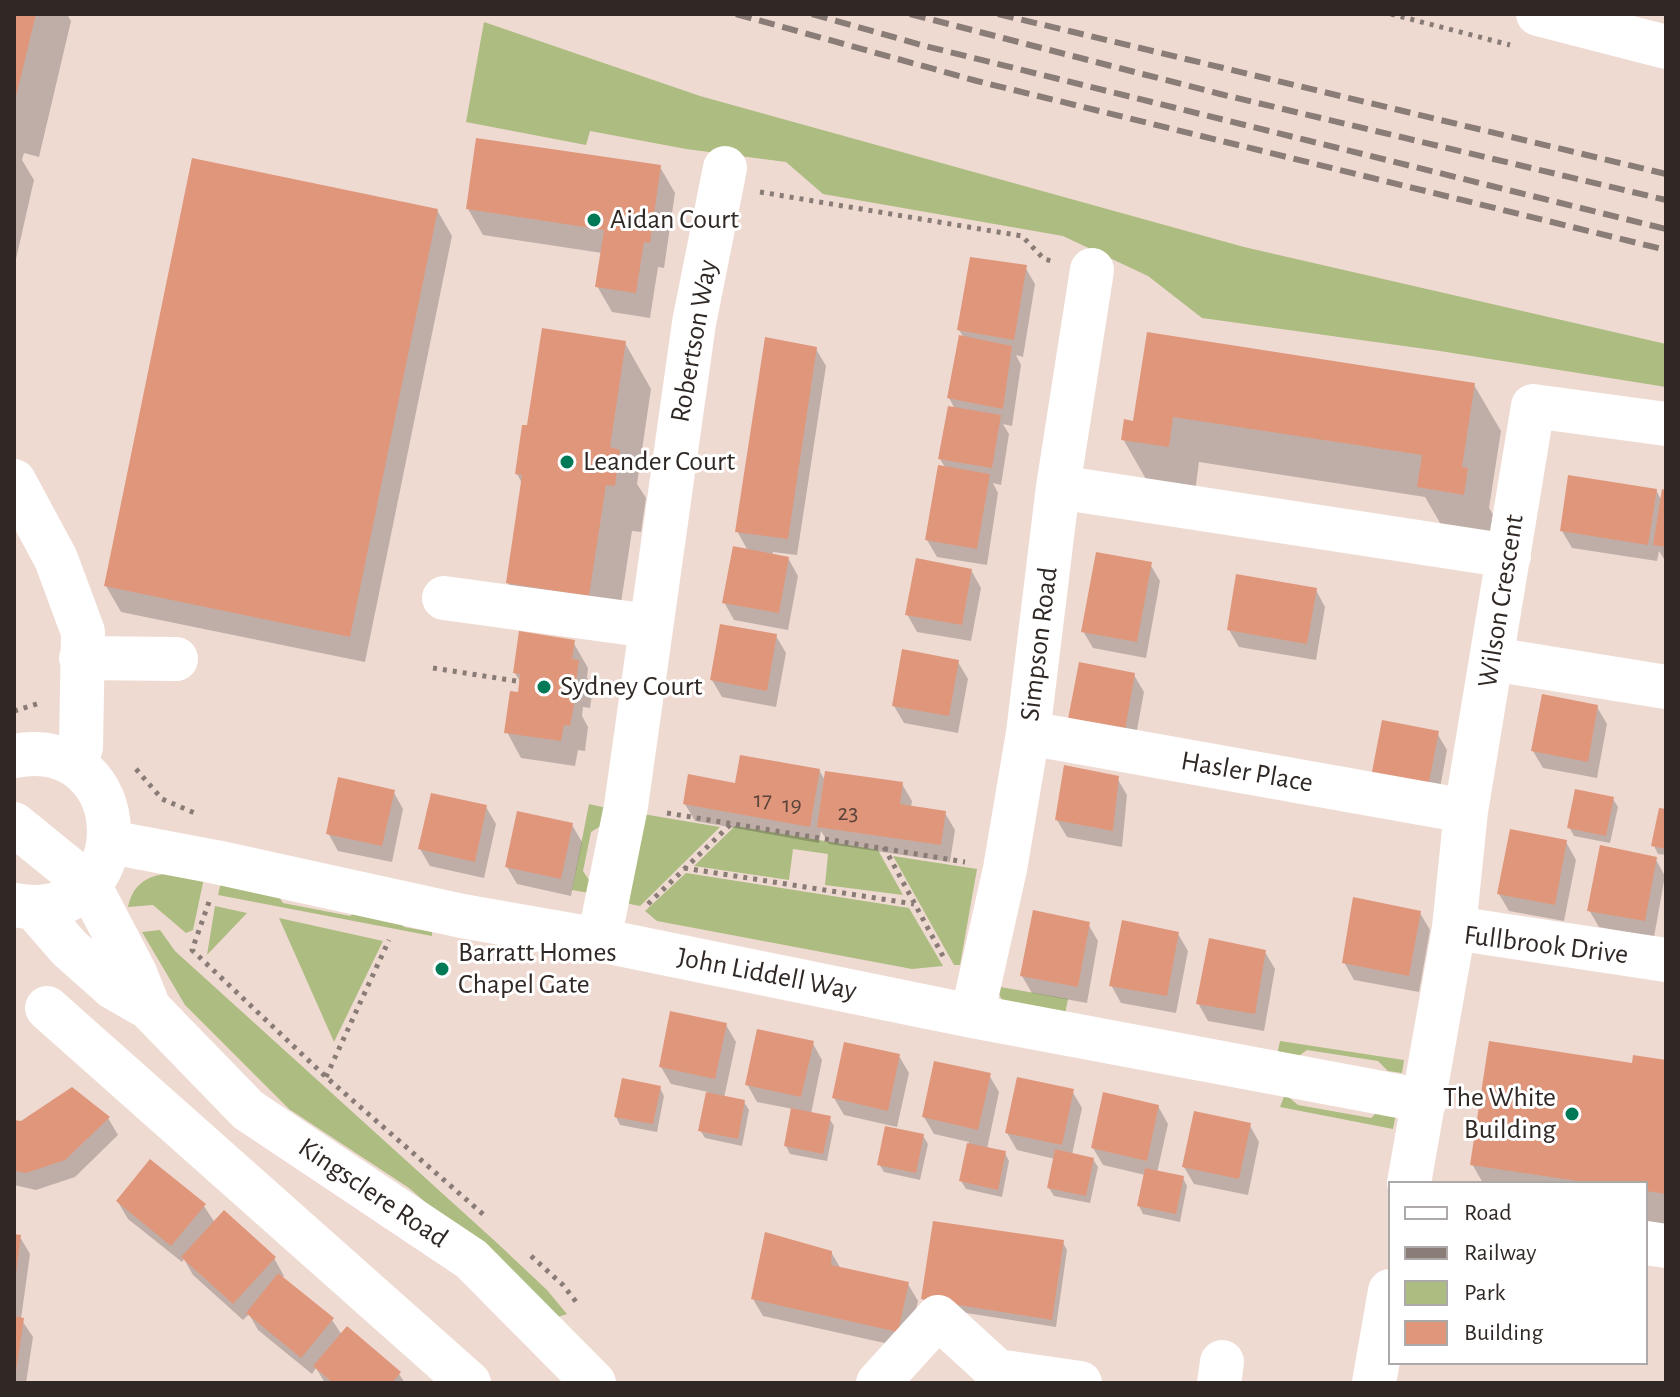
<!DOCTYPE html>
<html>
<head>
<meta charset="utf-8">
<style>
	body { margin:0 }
	#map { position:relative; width:1680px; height:1397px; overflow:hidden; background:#efdad2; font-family:"Alegreya Sans",sans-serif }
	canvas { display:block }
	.frame { position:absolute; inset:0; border:16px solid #302825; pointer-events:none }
	.legend { position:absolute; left:1388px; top:1181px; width:260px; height:184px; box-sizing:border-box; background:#fff; border:2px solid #aca9a8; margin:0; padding:10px 14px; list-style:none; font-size:24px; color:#302825 }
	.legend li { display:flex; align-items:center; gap:16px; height:40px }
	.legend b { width:40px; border:2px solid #aca9a8 }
</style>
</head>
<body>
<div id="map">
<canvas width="1680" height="1397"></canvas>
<div class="frame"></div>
<ul class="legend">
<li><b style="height:10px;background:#fff"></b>Road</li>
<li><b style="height:10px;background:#8a7c76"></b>Railway</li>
<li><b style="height:22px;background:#adbc81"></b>Park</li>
<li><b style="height:22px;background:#df967b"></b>Building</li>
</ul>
</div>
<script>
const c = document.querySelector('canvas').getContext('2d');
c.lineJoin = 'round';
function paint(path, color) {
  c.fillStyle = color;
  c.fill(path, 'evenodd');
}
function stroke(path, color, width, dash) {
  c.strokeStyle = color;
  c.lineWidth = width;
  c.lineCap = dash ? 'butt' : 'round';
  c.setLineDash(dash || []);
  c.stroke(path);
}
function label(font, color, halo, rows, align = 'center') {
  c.font = font + ' "Alegreya Sans",sans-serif';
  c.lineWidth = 6;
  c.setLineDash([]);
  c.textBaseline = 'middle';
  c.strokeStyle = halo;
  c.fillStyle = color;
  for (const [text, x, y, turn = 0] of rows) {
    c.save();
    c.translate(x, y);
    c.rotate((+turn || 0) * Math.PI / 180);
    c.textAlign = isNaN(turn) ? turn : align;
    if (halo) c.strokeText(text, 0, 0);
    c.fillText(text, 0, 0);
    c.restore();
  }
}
const green = new Path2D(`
	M484 22 700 96 1244 247 1666 344V387L1440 351 1202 318 1148 276 1063 236 823 194 786 162 686 149 590 131 586 145 466 122Z
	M589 804 607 808 604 824 591 832 583 871 591 883 589 893 572 890Z
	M643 814 720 827 640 906 625 903Z
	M735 826 878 850 903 895 825 885 828 854 793 849 789 880 694 866Z
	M893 856 977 869 960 965H954Z
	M686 873 909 908 943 966 912 969 657 921 645 911Z
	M164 874 204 878 193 930 186 933 153 905 128 907C132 887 144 877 164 874Z
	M221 882 273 888 283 903 350 916 362 906 394 912 404 927 432 932V936L218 895Z
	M215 906 247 913 207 955Z
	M279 918 383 941 334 1042Z
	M160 930 175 951 496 1242 547 1290 567 1314 558 1317 409 1188 289 1109 185 1005 142 932Z
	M995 986 1068 999 1065 1014 1002 1000Z
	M1280 1041 1404 1060 1402 1073 1388 1071 1378 1061 1307 1050 1296 1058 1277 1055Z
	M1285 1094 1298 1105 1371 1118 1377 1112 1396 1114 1393 1129 1280 1107Z`);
const shadow = new Path2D(`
	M14 14H67L71 21 39 157 24 153 22 160 34 180 14 268Z
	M660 167 675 193 664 268 658 267 650 318 612 312 597 286 602 253 483 235 468 209Z
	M437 210 452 236 365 662 121 612 106 586Z
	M1025 267 1035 284 1023 357 1016 355 1021 365 1012 426 1003 424 1009 434 1001 485 993 483 998 493 987 565 937 557 927 540 946 469 940 459 955 409 949 398 964 338 959 330Z
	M1148 334 1474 385 1501 431 1489 508 1494 516 1490 540 1446 533 1425 497 1199 462 1195 492 1150 486 1123 439 1135 423Z
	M625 343 651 389 637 484 646 498 641 532 632 531 615 642 535 629 508 583 523 485 517 474 529 428Z
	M816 349 826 366 797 555 773 552 772 555 788 558 798 576 788 630 734 620 724 602 748 551 737 531Z
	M1656 490 1662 501 1666 492V562L1659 551 1657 561 1572 548 1562 531Z
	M1150 564 1160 581 1146 658 1093 648 1083 631Z
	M971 570 981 588 971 641 917 632 907 614Z
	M1316 590 1325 607 1316 660 1239 647 1229 630Z
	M776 636 786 653 776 707 722 697 712 680Z
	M573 642 588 668 587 678 593 688 590 708 583 707 582 716 588 727 585 751 578 750 575 766 521 758 507 732 520 695 521 683 515 673Z
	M958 662 968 679 958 733 904 723 894 706Z
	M1134 675 1144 692 1134 746 1080 736Z
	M1597 707 1607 724 1597 778 1543 768 1533 751Z
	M1437 733 1447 750 1437 804 1383 794Z
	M819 770 826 782 902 784 912 801 911 807 945 813 955 830 950 862 829 844 821 831 819 843 695 821 685 804 737 785Z
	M1117 778 1127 795 1122 847 1067 837 1057 820Z
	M393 791 403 809 392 862 338 851 328 833Z
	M1613 799 1618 807 1610 843 1574 836 1569 827Z
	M486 807 496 824 484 878 430 866 420 849Z
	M1666 811V855L1658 854 1654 846Z
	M572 825 582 842 571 896 517 884 507 867Z
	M1566 842 1576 860 1564 921 1509 911 1499 894Z
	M1655 858 1665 876 1654 937 1599 927 1589 910Z
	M1420 913 1430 930 1419 992 1354 980 1344 962Z
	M1088 924 1098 941 1087 1003 1032 993 1022 976Z
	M1178 934 1188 951 1176 1013 1121 1003 1111 985Z
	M1265 952 1275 969 1264 1031 1208 1021 1198 1003Z
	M726 1025 736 1042 724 1098 744 1102 749 1110 742 1146 705 1138 700 1130 708 1092 671 1084 661 1067Z
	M812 1042 822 1060 811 1114 829 1118 834 1126 827 1161 790 1154 786 1146 793 1109 757 1102 747 1084Z
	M899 1056 909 1073 897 1127 844 1115 834 1098Z
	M1666 1062V1236L1646 1233V1183H1483L1472 1164 1633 1065Z
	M989 1075 999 1092 987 1149 1005 1153 1009 1161 1002 1197 966 1189 961 1181 969 1142 934 1134 924 1117Z
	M660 1088 664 1096 657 1132 620 1125 616 1117Z
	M1072 1091 1082 1108 1072 1155 1093 1159 1098 1167 1090 1203 1054 1196 1049 1188 1055 1159 1017 1150 1007 1133Z
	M1158 1106 1168 1124 1157 1173 1183 1178 1187 1186 1180 1222 1143 1214 1139 1206 1145 1175 1103 1165 1093 1148Z
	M108 1118 118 1135 75 1177 36 1190 14 1185V1122Z
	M1249 1124 1259 1142 1248 1195 1194 1184 1184 1167Z
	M923 1136 928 1144 920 1180 884 1172 879 1164Z
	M118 1202 204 1206 215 1223 274 1258 284 1276 282 1278 332 1320 342 1335 399 1374 405 1383H325L316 1368 312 1374 258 1330 249 1314 243 1320 193 1275 184 1259 182 1262 128 1219Z
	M14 1236 20 1237 30 1254 21 1319 33 1337 26 1383H14Z
	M1062 1241 1067 1250 1056 1327 928 1307 923 1299Z
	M831 1252 841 1269 908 1284 918 1301 907 1348 763 1316 753 1299Z`);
const building = new Path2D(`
	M14 14H36L15 101H14Z
	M476 138 661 165 650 243 644 242 636 293 595 287 604 230 466 209Z
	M192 158 438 209 350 637 104 586Z
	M970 257 1027 265 1014 340 957 330Z
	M542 328 626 341 610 447 620 450 615 486 606 485 589 596 506 583 522 475 515 474 522 425H527Z
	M1147 332 1475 383 1462 467 1468 468 1464 495 1417 487 1422 455 1173 417 1169 447 1121 440 1124 419 1133 421Z
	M959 335 1012 346 1003 409 947 398Z
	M765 337 817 347 788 539 735 532Z
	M948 406 1001 415 992 468 938 459Z
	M938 465 990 474 977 549 925 540Z
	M1568 475 1657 489 1648 545 1560 531Z
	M1662 489 1666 490V547L1653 545Z
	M733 546 789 557 779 613 722 603Z
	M1096 552 1152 562 1137 642 1081 632Z
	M916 558 972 569 962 625 905 615Z
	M1236 574 1317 588 1307 644 1227 630Z
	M720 624 777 634 767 691 710 680Z
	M519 631 575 640 572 659 579 660 576 683 569 682 567 698 575 699 570 726 564 725 561 741 504 733 510 691 518 692 520 674 513 673Z
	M902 649 959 660 949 716 892 706Z
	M1079 662 1135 673 1125 730 1068 719Z
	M1542 694 1598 705 1588 762 1531 751Z
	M1382 720 1439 731 1428 787 1371 777Z
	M740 755 820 769 810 827 683 804 688 774 735 783Z
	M1064 765 1119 776 1113 831 1055 820Z
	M825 771 903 782 900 804 946 811 941 845 817 827Z
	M338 777 395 790 382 846 326 834Z
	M1575 789 1614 797 1606 836 1567 828Z
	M431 793 487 805 475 862 418 849Z
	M1659 808 1666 809V849L1651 846Z
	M517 811 573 823 561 879 505 867Z
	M1510 829 1567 840 1555 905 1497 894Z
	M1600 845 1657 857 1645 921 1587 911Z
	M1353 897 1421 911 1409 976 1342 963Z
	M1033 910 1090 922 1078 987 1020 976Z
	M1122 920 1179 932 1167 996 1109 986Z
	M1209 938 1266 950 1255 1014 1196 1004Z
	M670 1011 727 1023 715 1079 659 1067Z
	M757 1029 814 1041 801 1097 745 1085Z
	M1489 1041 1632 1063 1633 1055 1666 1060V1194L1646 1191V1183H1591L1470 1165Z
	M844 1042 900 1054 888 1111 832 1098Z
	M934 1061 991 1073 978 1130 922 1117Z
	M1017 1077 1074 1089 1062 1145 1005 1133Z
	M622 1078 661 1086 653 1124 614 1117Z
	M72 1087 110 1117 65 1160 26 1173 14 1171V1120L21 1121Z
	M706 1092 745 1100 738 1139 698 1131Z
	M1103 1092 1159 1105 1147 1161 1091 1148Z
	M791 1108 831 1116 823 1154 784 1146Z
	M1194 1111 1251 1123 1239 1179 1182 1167Z
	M885 1126 924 1134 916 1173 877 1165Z
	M967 1143 1006 1151 998 1190 959 1181Z
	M1055 1149 1094 1158 1086 1196 1047 1188Z
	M150 1159 206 1204 171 1246 116 1201Z
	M1145 1168 1184 1176 1176 1214 1137 1206Z
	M224 1210 276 1257 233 1304 181 1257Z
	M933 1221 1064 1240 1052 1320 921 1299Z
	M765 1232 832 1251 831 1265 909 1282 898 1332 751 1299Z
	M14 1234 21 1235 16 1274H14Z
	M278 1273 334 1318 301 1358 246 1313Z
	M14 1316 24 1318 16 1372H14Z
	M347 1326 401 1372 392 1383H333L313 1366Z`);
const path = new Path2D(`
	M1391 14 1510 45
	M760 192 1022 236 1044 259 1052 261
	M433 668 516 681
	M14 711 40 703
	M136 769 162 799 197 814
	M667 813 965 862
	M884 847 944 958
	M684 868 914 904
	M209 902 192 950 326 1077 484 1215
	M648 904 732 823
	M326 1077 389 940
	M531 1256 563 1285 577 1303`);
const minor = new Path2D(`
	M1538 14 1666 47
	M14 481 56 559 83 632 81 747 75 765
	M1058 487 1509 556
	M444 598 649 626
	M81 658 176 659
	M1492 659 1666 687
	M1028 733 1466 811
	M14 756C139 733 142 928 14 905
	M14 824 89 885 135 973 149 1008
	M110 842 216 862 462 916 599 940 972 1016 1425 1101
	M35 909 69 948 114 988 149 1008 248 1110 471 1259 594 1383
	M1454 928 1666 960
	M599 940 626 806 694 323 725 168
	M47 1008 469 1383
	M972 1016 1005 869 1028 733 1058 487 1092 270
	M1409 1183 1454 928 1466 811 1533 406 1666 424
	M1646 1243 1666 1246
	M997 1371 1080 1383
	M878 1383 938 1317 1010 1383
	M1219 1383 1222 1362
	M1374 1383 1390 1291`);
const rail = new Path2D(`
	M736 14 977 81 1666 250
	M812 14 925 46 1666 229
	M910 14 1220 94 1666 200
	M998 14 1666 174`);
const markers = [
	[594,220,8,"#007957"],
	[567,462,8,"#007957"],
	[544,687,8,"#007957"],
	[442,969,8,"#007957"],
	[1572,1114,8,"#007957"]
];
const numberNames = [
	["17",763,800],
	["19",792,805],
	["23",848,813]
];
const poiNames = [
	["Aidan Court",610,220],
	["Leander Court",583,462],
	["Sydney Court",560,687],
	["Barratt Homes",458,953],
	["Chapel Gate",458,985],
	["The White",1556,1098,"right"],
	["Building",1556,1130,"right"]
];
const streetNames = [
	["Robertson Way",694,341,-80],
	["Wilson Crescent",1501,601,-81],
	["Simpson Road",1039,644,-83],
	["Hasler Place",1247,772,10],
	["Fullbrook Drive",1546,945,7],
	["John Liddell Way",767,974,11],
	["Kingsclere Road",373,1193,34]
];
paint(green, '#adbc81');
paint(shadow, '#0003');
paint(building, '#df967b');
stroke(path, '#897b76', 5, [4, 6]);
stroke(minor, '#fff', 44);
stroke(rail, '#8a7c76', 6, [16, 8]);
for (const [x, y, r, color] of markers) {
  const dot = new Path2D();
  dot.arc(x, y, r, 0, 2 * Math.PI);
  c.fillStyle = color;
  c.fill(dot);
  stroke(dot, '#fff', 3);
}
label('24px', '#5c443a', null, numberNames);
label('28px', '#302825', '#fff', poiNames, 'left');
label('28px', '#302825', '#fff', streetNames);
</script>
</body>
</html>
